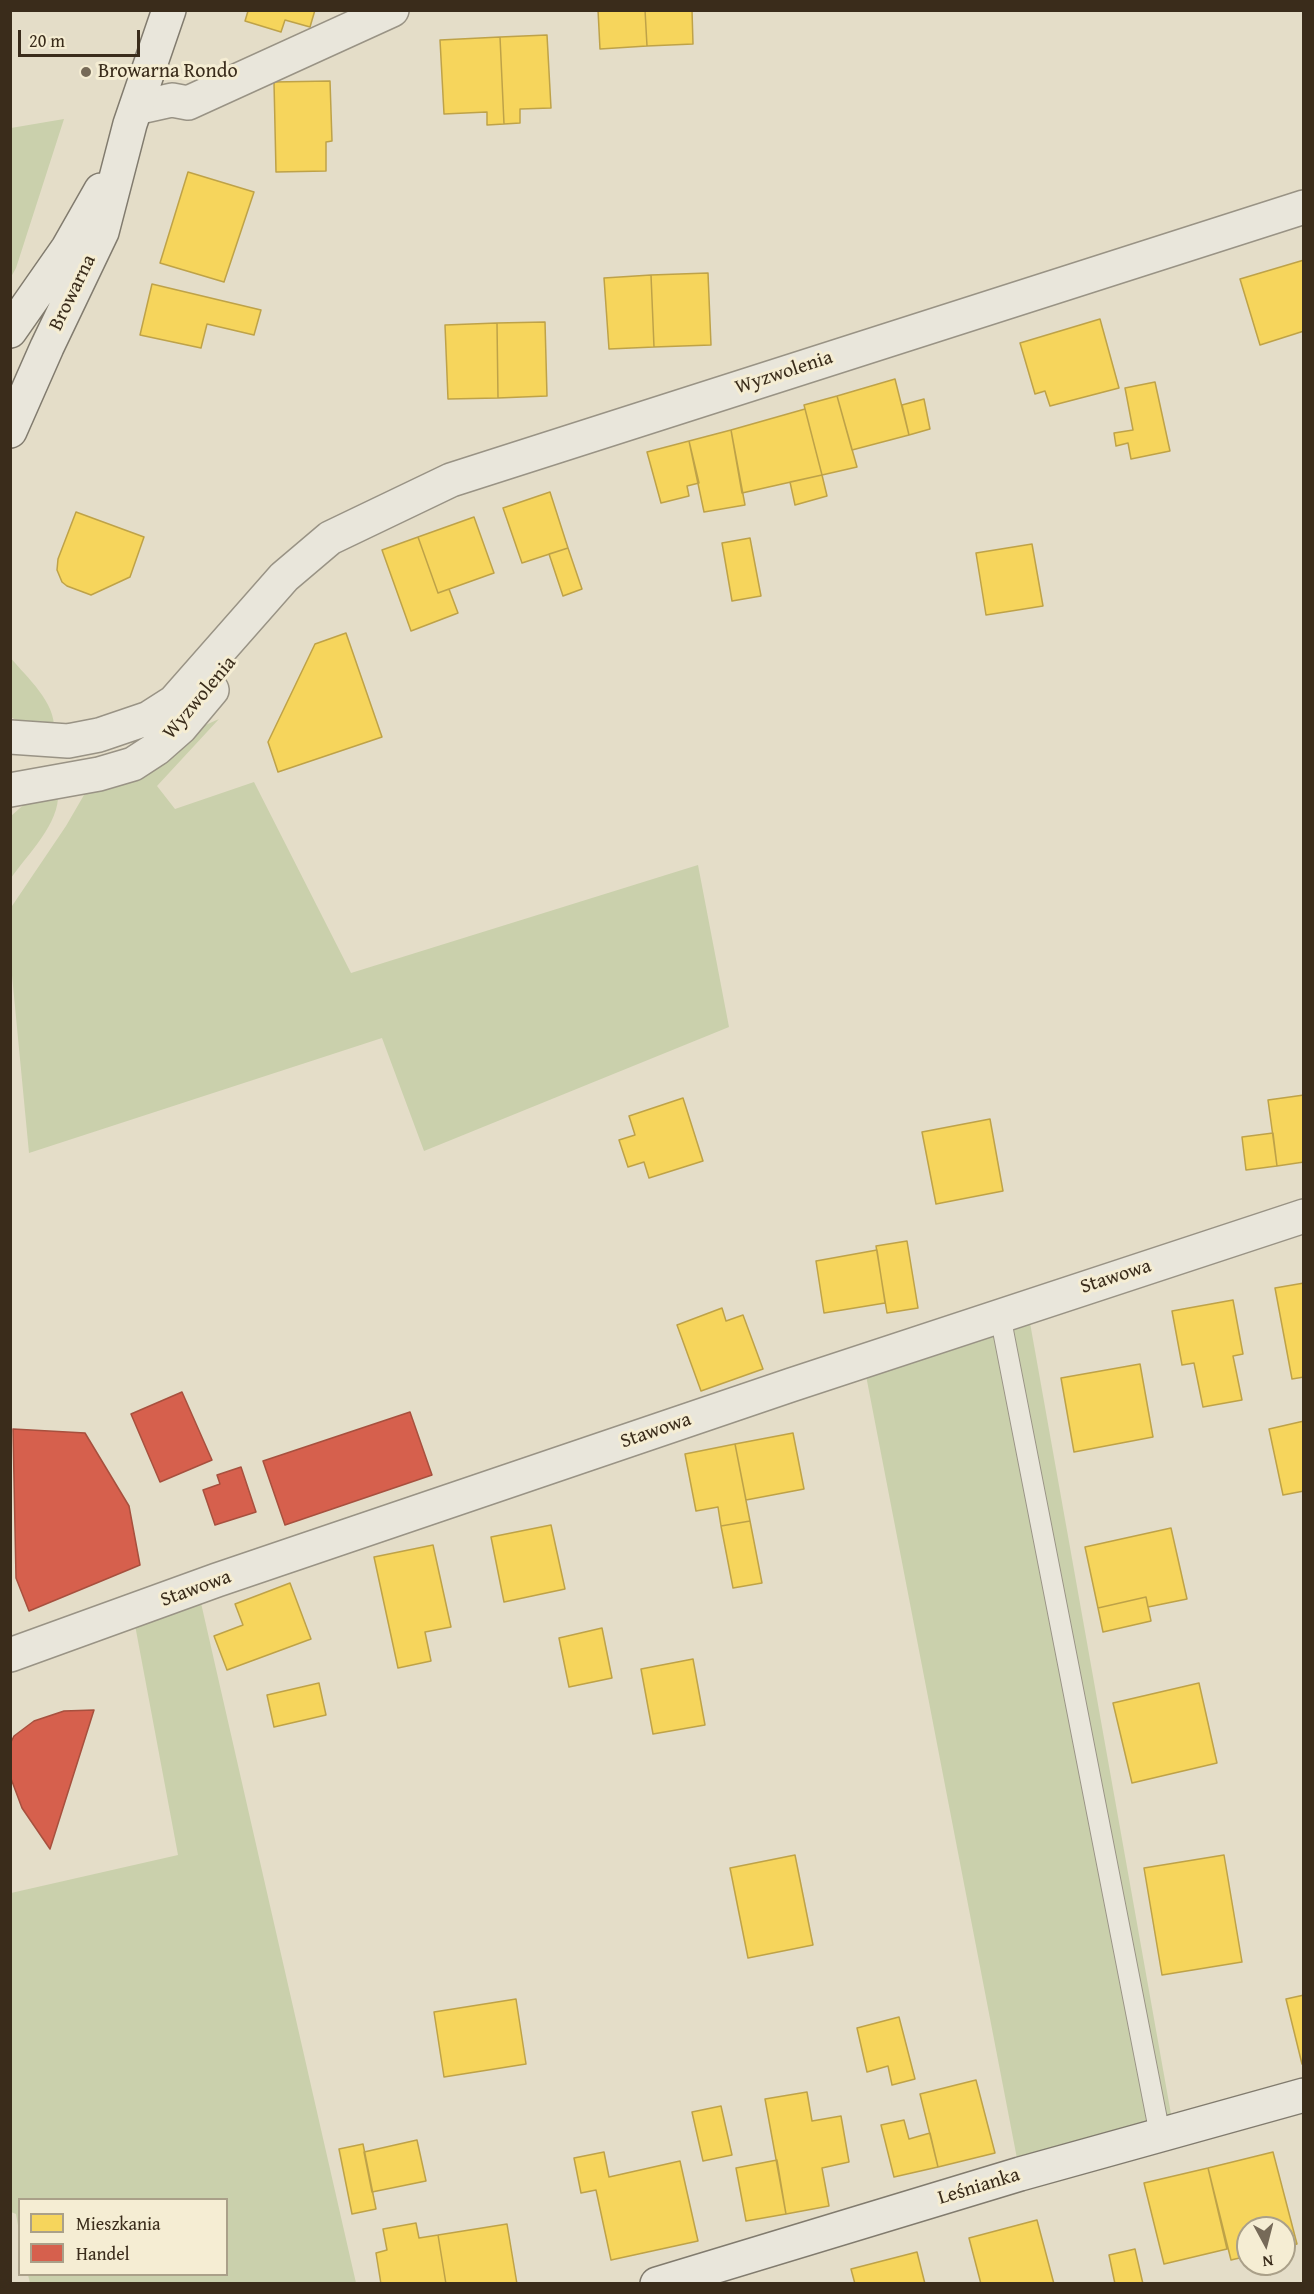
<!DOCTYPE html>
<html>
<head>
<meta charset="utf-8">
<style>
	body { margin:0 }
	#map { position:relative; width:1314px; height:2294px; overflow:hidden; background:#e4ddc8; font-family:"Gentium Book Plus",serif }
	canvas { display:block }
	.frame { position:absolute; inset:0; border:12px solid #3a2c1b; pointer-events:none }
	.legend { position:absolute; left:18px; top:2198px; width:210px; height:78px; box-sizing:border-box; background:#f5edd3; border:2px solid #aaa089; margin:0; padding:8px 10px; list-style:none; font-size:18px; color:#3a2c1b }
	.legend li { display:flex; align-items:center; gap:12px; height:30px }
	.legend b { width:30px; border:2px solid #aaa089 }
	.north { position:absolute; left:1236px; top:2216px; width:60px; height:60px; box-sizing:border-box; background:#f5edd3; border:2px solid #aaa089; border-radius:50%; rotate:173deg; font-size:16px; font-weight:700; line-height:24px; text-align:center; color:#3a2c1b }
	.north::after { content:''; display:block; margin:auto; width:21px; height:27px; background:#766a58; clip-path:polygon(50% 0,100% 100%,50% 72%,0 100%) }
	.scale { position:absolute; left:18px; top:30px; width:122px; height:27px; box-sizing:border-box; border:3px solid #3a2c1b; border-top:0; padding-left:8px; font-size:18px; line-height:21px; white-space:nowrap; color:#3a2c1b; -webkit-text-stroke:4px #f5edd3; paint-order:stroke }
</style>
</head>
<body>
<div id="map">
<canvas width="1314" height="2294"></canvas>
<div class="frame"></div>
<ul class="legend">
<li><b style="height:16px;background:#f6d55c"></b>Mieszkania</li>
<li><b style="height:16px;background:#d6604d"></b>Handel</li>
</ul>
<div class="north">N</div>
<div class="scale">20 m</div>
</div>
<script>
const c = document.querySelector('canvas').getContext('2d');
c.lineJoin = 'round';
function paint(path, color) {
  c.fillStyle = color;
  c.fill(path, 'evenodd');
}
function stroke(path, color, width, dash) {
  c.strokeStyle = color;
  c.lineWidth = width;
  c.lineCap = dash ? 'butt' : 'round';
  c.setLineDash(dash || []);
  c.stroke(path);
}
function label(font, color, halo, rows, align = 'center') {
  c.font = font + ' "Gentium Book Plus",serif';
  c.lineWidth = 6;
  c.setLineDash([]);
  c.textBaseline = 'middle';
  c.strokeStyle = halo;
  c.fillStyle = color;
  for (const [text, x, y, turn = 0] of rows) {
    c.save();
    c.translate(x, y);
    c.rotate((+turn || 0) * Math.PI / 180);
    c.textAlign = isNaN(turn) ? turn : align;
    if (halo) c.strokeText(text, 0, 0);
    c.fillText(text, 0, 0);
    c.restore();
  }
}
const green = new Path2D(`
	M64 119 16 268 11 277V128Z
	M10 657C27 678 56 702 54 730L24 725 11 717Z
	M219 719 157 786 175 809 254 782 351 973 698 865 729 1027 424 1151 382 1038 29 1153 11 965 10 909 66 826 84 795 144 774 192 731Z
	M58 793C60 823 28 854 11 878V816L29 800Z
	M1027 1306 1174 2131 1020 2174 863 1360Z
	M201 1603 356 2283H30L28 2275 226 2274V2200H20L19 2231 16 2214 11 2212V1893L178 1855 135 1625Z`);
const homes = new Path2D(`
	M245 10H315L310 27 285 20 281 32 245 21 248 11Z
	M598 10H645L647 46 600 49Z
	M645 10H692L693 44 647 46Z
	M547 35 551 108 520 109V123L504 124 500 37Z
	M500 37 504 124 487 125V112L444 114 440 40Z
	M330 81 332 141 326 142V171L276 172 274 82Z
	M188 172 254 192 224 282 160 263Z
	M1304 260V331L1260 345 1240 279Z
	M708 273 711 345 654 347 651 275Z
	M651 275 654 347 609 349 604 278Z
	M152 284 261 310 254 335 207 324 201 348 140 335Z
	M1100 319 1119 388 1050 406 1045 391 1035 394 1020 343Z
	M545 322 547 396 498 398 497 323Z
	M497 323 498 398 448 399 445 325Z
	M895 379 909 435 852 450 837 396Z
	M1155 382 1170 451 1131 459 1128 443 1116 446 1114 433 1133 430 1125 388Z
	M837 396 857 467 822 475 804 405Z
	M924 399 930 429 909 435 902 405Z
	M805 409 822 475 742 493 731 430Z
	M731 430 745 505 704 512 689 441Z
	M689 441 699 483 687 486 689 496 661 503 647 452Z
	M822 475 827 496 795 505 790 482Z
	M550 492 568 548 522 563 503 508Z
	M76 512 144 537 130 577 91 595 67 586 62 582 57 570 58 559Z
	M474 517 494 573 438 593 418 537Z
	M418 537 438 593 449 589 458 613 411 631 382 550Z
	M750 538 761 596 732 601 722 543Z
	M1032 544 1043 606 986 615 976 553Z
	M568 548 582 589 563 596 549 554Z
	M346 633 382 737 278 772 268 742 315 644Z
	M1304 1095V1162L1277 1166 1268 1100Z
	M683 1098 703 1161 649 1178 644 1162 628 1167 619 1140 635 1135 629 1116Z
	M990 1119 1003 1191 936 1204 922 1132Z
	M1273 1133 1277 1166 1246 1170 1242 1137Z
	M907 1241 918 1308 887 1313 876 1246Z
	M877 1250 885 1303 824 1313 816 1261Z
	M1304 1283V1377L1292 1379 1275 1288Z
	M1233 1300 1243 1354 1233 1356 1242 1400 1203 1407 1194 1363 1182 1365 1172 1311Z
	M722 1308 726 1321 743 1315 763 1369 701 1391 677 1325Z
	M1140 1364 1153 1437 1074 1452 1061 1378Z
	M1304 1421V1491L1283 1495 1269 1429Z
	M793 1433 804 1489 746 1500 735 1444Z
	M735 1444 750 1521 721 1526 718 1507 696 1511 685 1454Z
	M750 1521 762 1583 733 1588 721 1526Z
	M551 1525 565 1589 504 1602 491 1537Z
	M1171 1528 1187 1599 1148 1607 1146 1597 1098 1608 1085 1547Z
	M433 1545 451 1627 425 1632 431 1661 398 1668 374 1557Z
	M290 1583 311 1639 227 1670 214 1636 243 1625 235 1604Z
	M1146 1597 1151 1621 1103 1632 1098 1608Z
	M602 1628 612 1678 569 1687 559 1638Z
	M693 1659 705 1725 653 1734 641 1669Z
	M319 1683 326 1715 274 1727 267 1695Z
	M1199 1683 1217 1763 1132 1783 1113 1703Z
	M795 1855 813 1945 748 1958 730 1868Z
	M1224 1855 1242 1962 1162 1975 1144 1868Z
	M1304 1995V2064H1302L1286 1999Z
	M516 1999 526 2064 444 2077 434 2012Z
	M899 2017 915 2079 892 2085 888 2066 867 2072 857 2028Z
	M976 2080 995 2153 938 2167 920 2094Z
	M807 2092 812 2121 841 2116 849 2162 822 2168 829 2206 786 2214 765 2099Z
	M721 2106 732 2155 703 2161 692 2112Z
	M904 2120 909 2139 930 2133 938 2167 894 2177 881 2125Z
	M417 2140 426 2181 372 2192 364 2152Z
	M363 2144 376 2209 352 2214 339 2149Z
	M604 2152 609 2177 680 2161 698 2241 611 2260 596 2190 581 2193 574 2158Z
	M1273 2152 1297 2244 1284 2247V2228H1248V2256L1231 2260 1208 2168Z
	M777 2160 786 2214 746 2221 736 2168Z
	M1208 2168 1227 2249 1164 2264 1144 2183Z
	M1037 2220 1054 2284H981L969 2238Z
	M416 2223 419 2238 438 2235 446 2284H381L376 2253 387 2250 383 2229Z
	M507 2224 517 2284H446L438 2235Z
	M1135 2249 1143 2284H1115L1109 2255Z
	M917 2252 925 2284H855L851 2269Z`);
const shops = new Path2D(`
	M182 1392 212 1460 160 1482 131 1414Z
	M410 1412 432 1475 285 1525 263 1461Z
	M13 1429 85 1433 129 1506 140 1565 29 1611 16 1578Z
	M241 1467 256 1512 215 1525 203 1490 220 1484 217 1475Z
	M94 1710 50 1849 22 1808 10 1776V1744L14 1736 34 1721 64 1711Z`);
const lane = new Path2D(`
	M1000 1315 1160 2135`);
const street = new Path2D(`
	M136 108 172 100 188 103 392 10
	M10 737 68 741 99 735 149 718 174 702 284 577 330 538 451 480 1304 207
	M10 790 99 774 133 764 156 749 181 727 212 690
	M10 1655 217 1580 791 1385 1304 1216`);
const secondary = new Path2D(`
	M10 331 68 248 101 190
	M10 431 47 347 102 232 130 124 169 10
	M657 2284 1020 2174 1304 2095`);
const markers = [
	[86,72,6,"#766a58"]
];
const poiNames = [
	["Browarna Rondo",98,72]
];
const streetNames = [
	["Browarna",73,293,-64],
	["Wyzwolenia",784,373,-18],
	["Wyzwolenia",200,698,-50],
	["Stawowa",1116,1277,-18],
	["Stawowa",656,1431,-19],
	["Stawowa",196,1589,-20],
	["Leśnianka",979,2187,-17]
];
paint(green, '#cad0ac');
paint(homes, '#f6d55c');
stroke(homes, '#bea248', 1.5);
paint(shops, '#d6604d');
stroke(shops, '#a7503e', 1.5);
stroke(lane, '#999385', 22);
stroke(street, '#999385', 36);
stroke(secondary, '#817b6e', 36);
stroke(lane, '#e9e6db', 20);
stroke(street, '#e9e6db', 33);
stroke(secondary, '#e9e6db', 33);
for (const [x, y, r, color] of markers) {
  const dot = new Path2D();
  dot.arc(x, y, r, 0, 2 * Math.PI);
  c.fillStyle = color;
  c.fill(dot);
  stroke(dot, '#f5edd3', 2);
}
label('20px', '#3a2c1b', '#f5edd3', poiNames, 'left');
label('20px', '#3a2c1b', '#f5edd3', streetNames);
</script>
</body>
</html>
